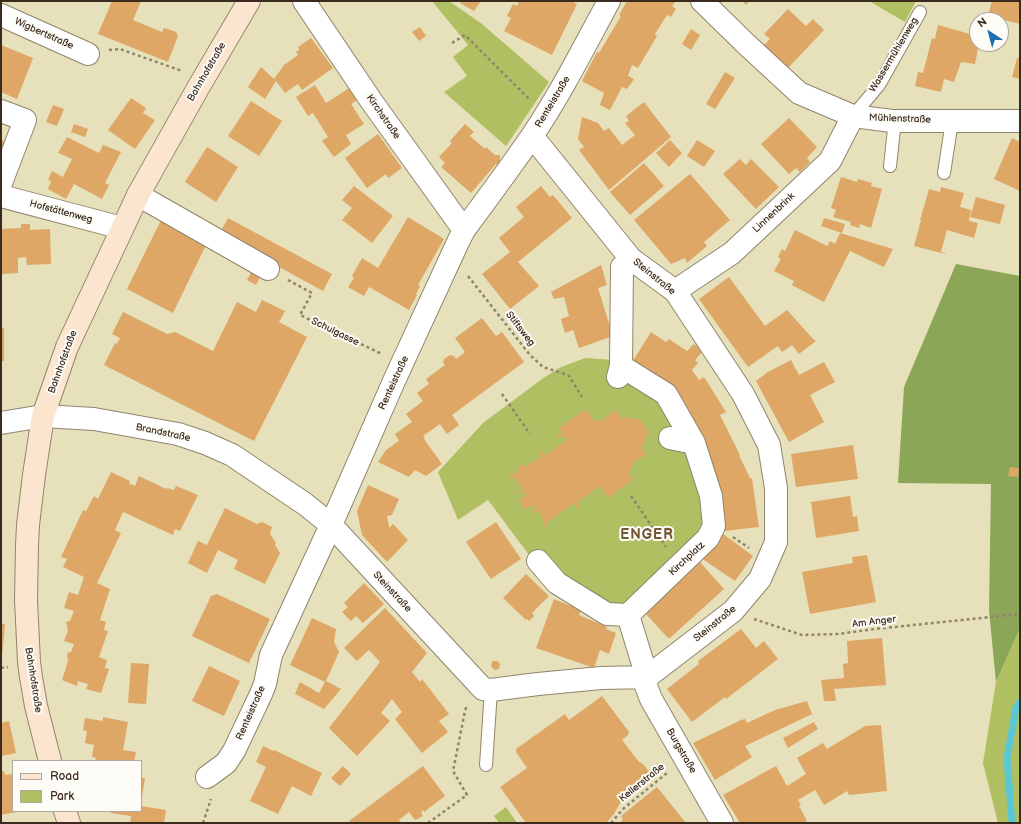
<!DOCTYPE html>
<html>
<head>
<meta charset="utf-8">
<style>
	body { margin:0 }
	#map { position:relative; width:1021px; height:824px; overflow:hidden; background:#e6e0bb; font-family:"Balsamiq Sans",sans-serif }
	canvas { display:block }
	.frame { position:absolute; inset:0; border:2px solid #3b2a1e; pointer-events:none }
	.legend { position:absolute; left:12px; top:760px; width:130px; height:52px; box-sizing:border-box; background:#fdfcf7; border:1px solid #afa8a0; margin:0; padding:5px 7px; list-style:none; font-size:12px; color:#3b2a1e }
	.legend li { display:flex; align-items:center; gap:8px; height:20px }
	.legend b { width:20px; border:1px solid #afa8a0 }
	.north { position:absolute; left:969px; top:12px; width:40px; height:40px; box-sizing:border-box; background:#fdfcf7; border:1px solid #afa8a0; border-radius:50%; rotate:324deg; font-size:11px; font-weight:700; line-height:16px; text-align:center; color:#3b2a1e }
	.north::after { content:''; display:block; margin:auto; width:14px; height:18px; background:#1f6fb2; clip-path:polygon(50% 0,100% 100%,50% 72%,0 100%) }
</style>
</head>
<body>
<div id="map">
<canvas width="1021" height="824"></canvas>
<div class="frame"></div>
<ul class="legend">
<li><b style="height:5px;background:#fbe5cf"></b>Road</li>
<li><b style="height:11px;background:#b0bf61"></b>Park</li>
</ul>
<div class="north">N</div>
</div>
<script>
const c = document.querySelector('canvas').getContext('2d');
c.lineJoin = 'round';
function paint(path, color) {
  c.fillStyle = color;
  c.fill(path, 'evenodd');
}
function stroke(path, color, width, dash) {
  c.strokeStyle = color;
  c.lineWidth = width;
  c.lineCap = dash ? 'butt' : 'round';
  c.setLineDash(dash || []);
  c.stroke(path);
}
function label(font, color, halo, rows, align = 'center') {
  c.font = font + ' "Balsamiq Sans",sans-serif';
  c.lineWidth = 4;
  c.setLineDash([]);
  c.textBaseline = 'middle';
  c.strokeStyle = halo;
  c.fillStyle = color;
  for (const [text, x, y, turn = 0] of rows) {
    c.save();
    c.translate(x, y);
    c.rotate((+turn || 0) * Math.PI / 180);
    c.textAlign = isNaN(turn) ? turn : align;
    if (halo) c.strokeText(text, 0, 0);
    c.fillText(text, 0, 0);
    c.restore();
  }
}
const green = new Path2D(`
	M432 1H449L482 24 549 82 506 146 444 92 467 76 453 57 468 45Z
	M869 1H916L905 22Z
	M585 358 614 360 668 393 720 526 631 616 553 587 488 500 458 520 438 472 483 423 542 379 559 368Z
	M1020 628V823H998L983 763 996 682Z
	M506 807 517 823H499L494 816Z`);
const forest = new Path2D(`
	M956 264 1020 276V628L996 682 989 611 991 484 898 483 904 387Z`);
const stream = new Path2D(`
	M1012 823 1007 758 1016 708 1020 702`);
const building = new Path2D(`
	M112 1H141L133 20 162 32 164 28 176 32 178 36 168 62 98 34Z
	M461 1H481L474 11 460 3Z
	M519 1H571L577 4 552 55 504 31 511 18 507 16 513 4 517 6Z
	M627 1H676L672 6 676 9 671 17 667 15 655 34 657 36 638 68 632 65 628 76 634 79 627 89 622 87 610 110 600 105 604 93 582 81 597 52 599 53 621 16 619 15Z
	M742 1H750L746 5Z
	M992 1H1020V24L988 16Z
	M788 9 806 26 813 19 824 30 788 68 764 45 770 39 764 34Z
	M938 25 977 36V44H979L975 64 961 62 954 82 944 79 941 92 915 86 918 72 923 73 932 38 935 39Z
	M420 27 426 36 419 41 412 32Z
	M691 29 700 35 691 50 682 44Z
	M311 38 333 68 302 90 298 84 285 93 276 81 265 99 248 87 261 67 274 79 284 65 298 55 296 52 299 50 298 47Z
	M1 45 33 58 17 99 1 92Z
	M1017 58H1020V79L1012 77Z
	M725 72 735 78 715 109 706 104Z
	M315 85 326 103 351 87 359 99 351 104 364 124 346 135 351 144 334 157 322 141 328 137 313 113 308 116 296 97Z
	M131 98 146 108 143 113 155 120 135 149 108 130Z
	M251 101 282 121 259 156 228 136Z
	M644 102 671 137 609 190 579 150 584 147 578 139 582 117 598 123 604 131 609 128 622 145 635 135 625 123 629 121 626 116Z
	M53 105 64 109 57 126 46 122Z
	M789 118 817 147 807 158 810 162 800 172 796 168 789 174 761 144Z
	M74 124 88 129 85 137 71 132Z
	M465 124 474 132 470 136 485 149 486 147 495 155H500V164H496L471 193 441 167 445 163 439 157 452 143 450 141Z
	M378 134 402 168 388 178 386 174 367 188 345 158Z
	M67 137 99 153 103 145 121 152 105 183 109 185 102 199 74 184 66 199 48 189 51 181 48 180 52 171 63 177 72 159 58 153Z
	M1012 138 1020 142V191L994 179Z
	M1 140 8 142 1 160Z
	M670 140 682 153 669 167 656 153Z
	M697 140 715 151 704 167 687 156Z
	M207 147 238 167 216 202 185 182Z
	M740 159 746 165 751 159 779 187 756 209 723 174Z
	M644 163 664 186 630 215 610 192Z
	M690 174 730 220 704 242 707 246 687 263 685 258 671 264 634 220Z
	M841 177 857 182 858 179 872 183 871 186 882 189 871 228 860 224 859 228 850 225 851 222 833 217 836 210 831 208Z
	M354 186 393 216 372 243 342 220 352 208 342 200Z
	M541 186 550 197 553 195 572 218 518 262 539 286 510 309 482 274 510 252 499 238 524 217 516 207Z
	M941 187 964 193 960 207 971 210 969 221 978 223 974 238 947 230 941 252 945 253V254L914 246 921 220H920L929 189 940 192Z
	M976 197 1005 205 1000 224 970 217Z
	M408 217 444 239 418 285 420 286 416 294 417 295 409 310 369 287 364 296 348 287 354 278 352 276 362 258 378 268Z
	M162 218 208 241 173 313 127 289Z
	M228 218 332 274 323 291 219 234Z
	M824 218 845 224 842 233 821 226Z
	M21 224H30V230L50 229 51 264 27 265 26 257 18 258V273L1 274V229L21 228Z
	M795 230 827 246 830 241 835 244 840 233 893 249 884 267 850 251 824 302 792 285 794 281 774 271 781 259 778 257 782 249 785 251Z
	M601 265 607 285 598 288 613 336 579 348 573 330 565 333 561 319 569 316 564 297 554 299 551 292Z
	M254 267 263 272 256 285 247 280Z
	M729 277 765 326 787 310 814 340 816 341 799 354 792 345 782 352 778 346 748 367 699 299Z
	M262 300 285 311 279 322 307 337 254 441 104 365 115 343 117 344 120 338 112 334 123 312 167 334 175 332 213 351 237 302 256 312Z
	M482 318 496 336 502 332 524 362 452 415 459 425 447 434 440 424 423 436 425 438 424 439 442 464 426 476 415 470 409 477 378 462 386 450 399 441 395 434 412 422 406 414 423 401 417 393 429 384 426 379 445 365 443 363 444 359 450 355 454 356 456 359 465 352 455 338Z
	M1 328H4V361H1Z
	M651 332 666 342 669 339 687 351 694 344 703 351 695 360 698 363 692 370 699 380 704 377 726 412 720 415 740 455H739L750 478 752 479 759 527 725 531 716 474 694 430 631 364Z
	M791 360 799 375 824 362 835 382 810 395 824 422 789 442 756 381 768 372Z
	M586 409 594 421 599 420 601 421 616 410 622 419 626 416 628 419 633 418 640 420 647 429V436L643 441 645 444 641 447 646 454 631 464V469L628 473 633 480 608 498 600 486 577 502 580 507 578 509 574 503 547 522 546 527 543 526 544 520 538 510 533 514 532 511 536 508 534 505 526 510 519 500 527 494 524 491 519 494 518 492 523 489 515 478 510 476V473L515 474 519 472 517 469 524 464 526 467 541 457 538 453 541 451 544 456 567 440 563 435 558 439 557 436 562 433 559 428Z
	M853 445 858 479 796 487 791 454Z
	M1010 467 1019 468 1018 477 1008 476Z
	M111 472 130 481 129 483 135 486 139 476 166 489 167 488 174 490 176 486 198 495 180 531 175 529 173 535 123 512 115 530 121 533 97 583 110 589 100 620 106 622 104 630 108 631 99 657 107 660 105 668 109 669 101 693 86 689 88 684 78 681 77 686 62 680 68 661 67 653 71 652 74 644 64 641 68 630 66 622 70 621 74 611 64 608 69 592 78 595 84 577 63 567 67 559 61 557 83 510 86 511 94 496 98 499Z
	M368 485 399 499 392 515 387 516 389 526V528L393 524 408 540 387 562 362 535 357 511Z
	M850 496 853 517 857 516 859 531 816 538 811 502Z
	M225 508 257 524 262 522 272 527 270 534 276 543 275 545 280 553 265 584 234 569 238 560 218 550 207 573 188 563 198 541 207 545Z
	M496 522 521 559 491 579 466 542Z
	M719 531 753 556 735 581 701 558Z
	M867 555 876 602 810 614 802 572 853 563 852 557Z
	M699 561 724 589 670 638H668L646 614V610Z
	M526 574 549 596 532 613 534 616 529 621 527 619 526 620 503 598Z
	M364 583 384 604 363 623 356 616 351 621 342 612 348 607 344 603Z
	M217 594 270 619 249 663 192 636 211 596Z
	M554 599 581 610 579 615 607 627 606 629 616 633 609 654 600 650 594 668 536 648Z
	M385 608 427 653 412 672 420 682 422 679 449 714 439 721 448 732 422 753 395 719 402 712 392 699 381 713 390 721 357 756 329 728 380 662 369 650 357 661 344 648Z
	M312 618 336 629 334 642 339 652 326 681 341 689 324 709 295 694 300 682 319 693 325 682 290 665Z
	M1 624H5L2 658H1Z
	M741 629 756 648 764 641 778 659 726 699 725 697 692 722 667 689 699 664 698 661Z
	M882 638 886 685 834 689 836 701H824L821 680 844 678 843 664 848 663 847 641Z
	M493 661H497L500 664 499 669 495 670 492 668 491 664Z
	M131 663 149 664 146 704 128 703Z
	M209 666 240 681 224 716 192 701Z
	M602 696 629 732 628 735 622 740 639 762 642 763 651 774 650 777 624 796 614 814 606 823H526L500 787 527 768 516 752V749L565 714 569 720Z
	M807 701 812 714 745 746 752 757 715 780 693 743 741 720 745 719 747 723 775 710Z
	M103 717 128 722 123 750 136 752 134 761H95L96 758 92 757 94 745 85 743 87 731 83 730 85 718 103 721Z
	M9 721 16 753 1 756V723Z
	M814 722 818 729 788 748 783 738Z
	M881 725 887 791 849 795 847 791 824 805 815 790 798 800 801 805 799 806 807 821 804 823H740L723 795 776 766 787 786 806 774 797 758 823 743 827 749 865 726Z
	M263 746 273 751 274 750 322 773 311 796 292 786 278 814 250 801 266 767 256 762Z
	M343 766 351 774 340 786 331 778Z
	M423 766 445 796 424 812 423 810 421 812 423 816 415 820 409 812 399 820 401 823H351L349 821Z
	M1 771H4L5 775 13 774V811L17 812 1 815Z
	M141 778H145L142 797H141Z
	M657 787 686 823H620L623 819 621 816Z
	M141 806 166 810 164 823H130L131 816 111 813V811H141Z`);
const path = new Path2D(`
	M452 43 465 35 529 99
	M109 50 120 49 182 71
	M468 276 530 355 543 367 565 374 569 376 582 397
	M288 280 312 293 300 315 382 354
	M502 394 530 434
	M631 496 666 547
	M733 537 749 548
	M754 619 802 635 838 634 875 629 1020 614
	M1 668 8 667
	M203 823 211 799
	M428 823 467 795 453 771 465 711 467 705
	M611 823 623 809 667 773`);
const lane = new Path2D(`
	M853 116 879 85 920 12
	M890 166 895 120
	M944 173 952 121
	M486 765 491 690`);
const street = new Path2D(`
	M304 1 372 102 464 230
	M702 1 746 44 799 93 853 116 892 121H1020
	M1 15 88 54
	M1 111 25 120 1 183
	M138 195 268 269
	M1 196 122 228
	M675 291 732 253 830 161 853 116
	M618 377 621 366 622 267 631 259
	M1 423 43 416 94 419 178 434 205 443 232 455 305 504 331 525 483 689 491 690 538 684 601 678 647 677 733 611 760 579 776 542V488L769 445 743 394 675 291 631 259 532 136
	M670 438 694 443
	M538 561 557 583 607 614 628 615 708 538 714 526 711 496 694 443 666 394 621 366
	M628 615 647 677 646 686 651 699 722 823
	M207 777 226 763 234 751 261 694 265 684 271 655 331 525 394 381 458 242 464 230C487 199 510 168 532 136 561 93 584 47 609 1`);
const secondary = new Path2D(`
	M50 761 36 706 31 677 29 662 26 600 27 545 28 525 34 475 43 416 67 347 138 195 198 88 249 1
	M65 811 69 823`);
const streetNames = [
	["Wigbertstraße",44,34,24],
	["Wassermühlenweg",894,55,-59],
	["Bahnhofstraße",207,72,-60],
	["Renteistraße",553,102,-59],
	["Kirchstraße",383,117,55],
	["Mühlenstraße",900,119,2],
	["Hofstättenweg",61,212,15],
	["Linnenbrink",774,213,-43],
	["Steinstraße",654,277,39],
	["Stiftsweg",520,329,52],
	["Schulgasse",335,332,26],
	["Bahnhofstraße",63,362,-70],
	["Renteistraße",394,383,-65],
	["Brandstraße",163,433,12],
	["Kirchplatz",687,559,-43],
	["Steinstraße",392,592,47],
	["Am Anger",874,622,-7],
	["Steinstraße",715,624,-39],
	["Bahnhofstraße",33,680,81],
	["Renteistraße",251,713,-66],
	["Burgstraße",681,751,60],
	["Kellerstraße",642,783,-39]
];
const districtNames = [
	["ENGER",647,535]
];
paint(green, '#b0bf61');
paint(forest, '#8ca657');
stroke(stream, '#5bc7d3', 7);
paint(building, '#dea766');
stroke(lane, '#90856c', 14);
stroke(street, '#90856c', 24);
stroke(secondary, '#90856c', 24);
stroke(path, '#90856c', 2.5, [3, 3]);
stroke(lane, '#fff', 12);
stroke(street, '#fff', 22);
stroke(secondary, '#fbe5cf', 22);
label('10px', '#3b2a1e', '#fdfcf7', streetNames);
c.letterSpacing = '1px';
label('bold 14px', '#745637', '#fdfcf7', districtNames);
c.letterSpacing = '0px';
</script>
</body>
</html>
